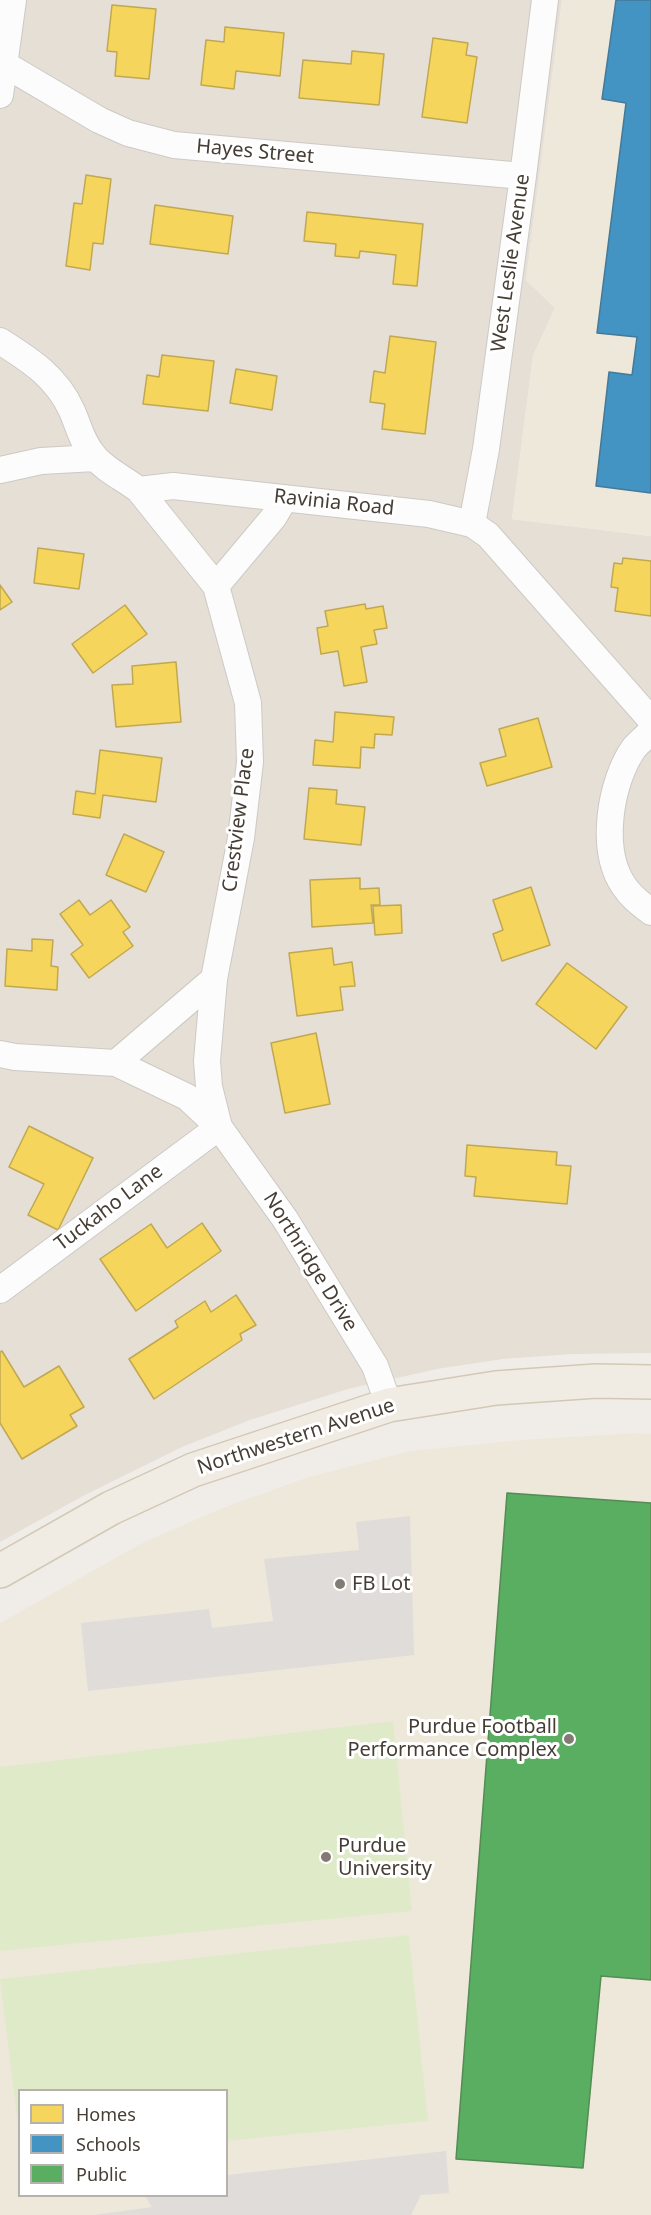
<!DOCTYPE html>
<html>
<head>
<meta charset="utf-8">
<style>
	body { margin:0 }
	#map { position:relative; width:651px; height:2215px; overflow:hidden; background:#f0ede9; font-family:"Noto Sans",sans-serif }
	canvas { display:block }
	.legend { position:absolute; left:18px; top:2089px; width:210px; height:108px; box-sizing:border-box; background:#fff; border:2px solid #b5b2ae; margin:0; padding:8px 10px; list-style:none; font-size:18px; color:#463e35 }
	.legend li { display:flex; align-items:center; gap:12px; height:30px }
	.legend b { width:30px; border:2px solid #b5b2ae }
</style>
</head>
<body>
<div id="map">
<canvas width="651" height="2215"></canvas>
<ul class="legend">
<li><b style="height:16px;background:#f6d55c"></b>Homes</li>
<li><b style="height:16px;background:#4393c3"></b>Schools</li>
<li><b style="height:16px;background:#5aae61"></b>Public</li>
</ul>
</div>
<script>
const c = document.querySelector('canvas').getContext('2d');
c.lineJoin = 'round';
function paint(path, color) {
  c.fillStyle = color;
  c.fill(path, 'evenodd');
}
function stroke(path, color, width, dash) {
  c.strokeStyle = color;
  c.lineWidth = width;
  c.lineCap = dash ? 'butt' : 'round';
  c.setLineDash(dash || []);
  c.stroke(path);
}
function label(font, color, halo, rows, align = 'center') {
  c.font = font + ' "Noto Sans",sans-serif';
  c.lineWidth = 6;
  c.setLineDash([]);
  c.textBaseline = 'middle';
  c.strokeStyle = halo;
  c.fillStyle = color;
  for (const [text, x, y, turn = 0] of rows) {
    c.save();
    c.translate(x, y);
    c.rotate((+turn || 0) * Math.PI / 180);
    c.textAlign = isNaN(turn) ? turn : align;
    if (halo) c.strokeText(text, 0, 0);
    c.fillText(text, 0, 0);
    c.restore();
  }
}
const residential = new Path2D(`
	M0 0H562L526 280 555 308 533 356 512 519 651 536V1353L573 1354 503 1359 437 1369 348 1389 250 1420 182 1447 83 1496 0 1542Z`);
const education = new Path2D(`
	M562 0H651V536L512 519 533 356 555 308 526 280Z
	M635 1433 651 1434V2215H0V1623L144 1542 225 1507 309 1477 410 1451 521 1440ZM20 2090H226V2196H20Z`);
const green = new Path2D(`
	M393 1721 412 1911 0 1951V1767Z
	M409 1935 428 2121 227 2141 226 2090H20L19 2135 0 1979Z`);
const parking = new Path2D(`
	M410 1516 414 1655 88 1691 81 1623 209 1609 212 1628 273 1621 264 1559 359 1550 356 1522Z
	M446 2151 449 2193 421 2195 411 2215H94L152 2207 145 2196H226L227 2175Z`);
const homes = new Path2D(`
	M112 5 156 9 149 79 115 76 117 52 107 51Z
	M225 27 284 33 280 76 236 71 234 89 201 85 206 40 224 42Z
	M433 38 468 43 466 55 477 57 467 123 422 117Z
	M352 51 384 54 379 105 299 98 303 60 351 64Z
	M86 175 111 179 103 244 93 243 90 270 66 266 74 203 82 204Z
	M155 205 233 216 228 254 150 244Z
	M307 212 423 224 417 286 393 284 396 255 360 251 359 258 335 256 336 244 304 241Z
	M390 336 436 342 425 434 382 429 385 404 370 402 374 371 385 373Z
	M162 355 214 361 208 411 143 404 147 375 159 377Z
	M236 369 277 376 272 410 230 403Z
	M38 548 84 554 79 589 34 583Z
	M623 558 651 561V616L615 611 618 588 611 587 614 563 622 564Z
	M0 585 12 602 0 610Z
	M365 604 366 609 383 606 387 628 374 630 377 644 361 647 367 682 344 686 338 651 321 654 317 628 328 626 325 611Z
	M125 605 147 634 93 673 72 644Z
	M176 662 181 722 116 727 112 685 133 684 132 666Z
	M335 712 394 717 392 735 375 734 374 748 361 747 360 768 313 765 315 740 333 742Z
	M538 718 552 767 487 786 480 763 506 756 499 729Z
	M100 750 162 758 156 802 103 795 100 818 73 814 76 791 95 794Z
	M309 788 337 790 336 804 365 807 361 845 304 839Z
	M124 834 164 852 146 892 106 875Z
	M360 878V889L379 888 380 905H371L373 923 312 927 310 880Z
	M531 887 550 945 502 961 493 934 503 930 493 900Z
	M79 900 90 915 111 900 130 927 123 932 133 946 89 978 71 954 83 945 60 914Z
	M401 905 402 933 375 935 373 906Z
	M32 939 53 940 51 966 58 967 57 990 5 986 7 949 32 951Z
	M332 948 334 965 352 962 355 986 340 987 343 1010 297 1016 289 953Z
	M567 963 627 1007 596 1049 536 1004Z
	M316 1033 330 1104 285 1113 271 1043Z
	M29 1126 93 1158 58 1230 28 1215 44 1184 9 1167Z
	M467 1145 557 1152 556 1165 571 1166 567 1204 474 1196 476 1177 465 1176Z
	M202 1223 221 1251 136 1311 100 1259 151 1224 167 1248Z
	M236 1295 256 1325 240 1334 242 1340 154 1399 129 1359 178 1327 175 1321 205 1301 211 1312Z
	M2 1351 24 1387 59 1366 84 1407 70 1415 77 1426 22 1459 0 1423V1352Z`);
const schools = new Path2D(`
	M616 0H651V493L596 486 609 372 632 375 637 337 597 333 626 103 602 99Z`);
const public = new Path2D(`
	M507 1493 651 1503V1980L601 1976 583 2168 456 2159Z`);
const street = new Path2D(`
	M4 64 99 120 128 133 174 145 523 176
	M0 95 13 0
	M0 341C30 360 57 377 72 411 79 427 82 442 94 456 105 470 125 479 139 490L173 486 429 514 472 524 488 535 651 720
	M0 470 41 461 95 458
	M472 524 486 449 523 176 545 0
	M216 586 273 518 285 498
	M651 731C646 737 639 742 634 748 610 782 599 850 624 886 631 897 641 904 651 912
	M0 1054 15 1057 116 1063 187 1097 219 1127 285 1219 375 1366 389 1405
	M116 1063 214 979 241 838 250 762 248 703 216 586 139 490
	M0 1290 219 1127 209 1087 207 1061 214 979`);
const primary = new Path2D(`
	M0 1571 111 1508 193 1470 389 1405 496 1388 596 1381 651 1382`);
const markers = [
	[340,1584,6,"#827b74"],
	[569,1739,6,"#827b74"],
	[326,1857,6,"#827b74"]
];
const streetNames = [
	["Hayes Street",255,152,5],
	["West Leslie Avenue",511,263,-82],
	["Ravinia Road",334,503,6],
	["Crestview Place",239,820,-83],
	["Tuckaho Lane",109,1208,-37],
	["Northridge Drive",310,1262,58],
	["Northwestern Avenue",296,1437,-18]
];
const poiNames = [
	["FB Lot",352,1584],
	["Purdue Football",557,1727,"right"],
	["Performance Complex",557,1750,"right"],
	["Purdue",338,1846],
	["University",338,1869]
];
paint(residential, '#e5dfd6');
paint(education, '#eee8db');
paint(green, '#dfebc8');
paint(parking, '#dfdcd9');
paint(homes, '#f6d55c');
stroke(homes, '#c1a850', 1.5);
paint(schools, '#4393c3');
stroke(schools, '#447a98', 1.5);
paint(public, '#5aae61');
stroke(public, '#548c54', 1.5);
stroke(street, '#cdc9c5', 28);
stroke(primary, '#d3c8b6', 36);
stroke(street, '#fdfcfc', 26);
stroke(primary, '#f1ece3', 33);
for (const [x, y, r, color] of markers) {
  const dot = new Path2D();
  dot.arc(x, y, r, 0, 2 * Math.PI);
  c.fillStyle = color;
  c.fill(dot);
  stroke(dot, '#fff', 2);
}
label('20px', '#463e35', '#fff', streetNames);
label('20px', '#463e35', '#fff', poiNames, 'left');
</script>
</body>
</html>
